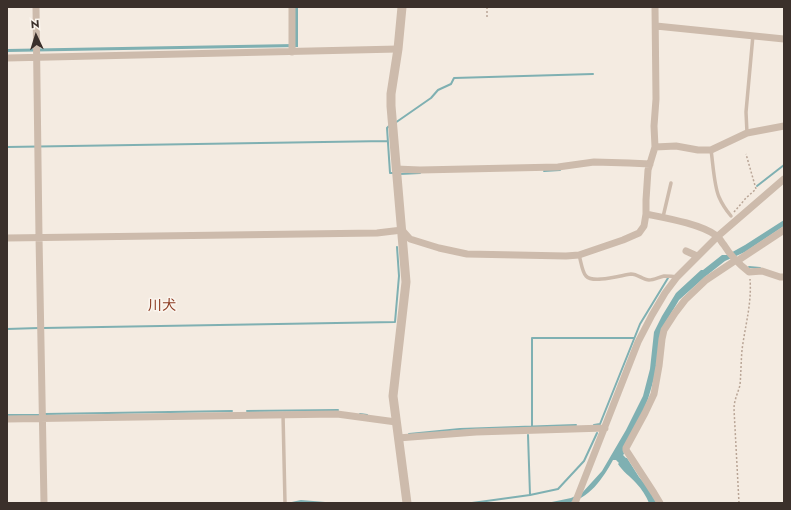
<!DOCTYPE html>
<html>
<head>
<meta charset="utf-8">
<style>
	body { margin:0 }
	#map { position:relative; width:791px; height:510px; overflow:hidden; background:#f4ebe1; font-family:Jost,sans-serif }
	canvas { display:block }
	.frame { position:absolute; inset:0; border:8px solid #3b302b; pointer-events:none }
	.north { position:absolute; left:16px; top:16px; width:40px; height:40px; -webkit-text-stroke:3px #fbf5ee; paint-order:stroke; rotate:356deg; font-size:11px; font-weight:700; line-height:16px; text-align:center; color:#3b302b }
	.north::after { content:''; display:block; margin:auto; width:14px; height:18px; background:#3b302b; clip-path:polygon(50% 0,100% 100%,50% 72%,0 100%) }
</style>
</head>
<body>
<div id="map">
<canvas width="791" height="510"></canvas>
<div class="frame"></div>
<div class="north">N</div>
</div>
<script>
const c = document.querySelector('canvas').getContext('2d');
c.lineJoin = 'round';
function paint(path, color) {
  c.fillStyle = color;
  c.fill(path, 'evenodd');
}
function stroke(path, color, width, dash) {
  c.strokeStyle = color;
  c.lineWidth = width;
  c.lineCap = dash ? 'butt' : 'round';
  c.setLineDash(dash || []);
  c.stroke(path);
}
function label(font, color, halo, rows, align = 'center') {
  c.font = font + ' Jost,"Noto Sans JP",sans-serif';
  c.lineWidth = 3;
  c.setLineDash([]);
  c.textBaseline = 'middle';
  c.strokeStyle = halo;
  c.fillStyle = color;
  for (const [text, x, y, turn = 0] of rows) {
    c.save();
    c.translate(x, y);
    c.rotate((+turn || 0) * Math.PI / 180);
    c.textAlign = isNaN(turn) ? turn : align;
    if (halo) c.strokeText(text, 0, 0);
    c.fillText(text, 0, 0);
    c.restore();
  }
}
const water = new Path2D(`
	M294 7H298V47L7 52V49L295 44Z
	M784 220V226L745 252 725 261 706 276 679 300 664 325 655 375 648 399 643 412 623 448 624 454 623 455 626 458H627L639 477 645 484 657 503H649C646 496 642 489 636 483 630 476 623 472 618 464L619 463 616 460H613C603 478 589 500 566 503 560 504 553 503 547 503L571 498 582 493 602 471 626 430 643 396 650 369 654 332 662 316 676 293 701 270H703L722 255H727L745 245Z`);
const stream = new Path2D(`
	M395 123 431 98 438 90 451 84 454 78 593 74
	M389 126 387 128 390 173H394
	M7 147 387 141
	M544 171 560 170
	M400 174 420 173
	M757 186 784 165
	M749 267 760 268
	M43 328 395 322 399 276 397 247
	M7 329 39 328
	M247 411 338 410
	M45 414 232 411
	M360 414 367 415
	M7 415H40
	M594 425 600 424 640 324 668 278
	M532 427V338H634
	M409 434 460 429 576 425
	M528 435 530 495
	M292 503 301 501 325 503
	M472 503 530 495 558 489 584 461 597 433`);
const path = new Path2D(`
	M487 7V17
	M734 212 746 198 756 189 746 154
	M739 503 734 409C734 400 738 393 740 385 741 373 741 362 742 350 745 326 752 303 750 279`);
const service = new Path2D(`
	M747 133 746 112 753 35
	M711 150C713 163 714 186 719 197 722 204 726 210 731 216
	M663 217 671 183
	M579 255C581 261 582 272 586 276 593 284 622 275 631 274 638 274 643 280 649 280 654 280 659 277 664 276 668 276 672 276 677 277
	M283 414 285 503`);
const minor = new Path2D(`
	M36 7 39 237 44 503
	M292 7V52
	M656 26 784 39
	M7 58 398 49
	M655 147 676 146 698 150H711L747 133 784 126
	M396 169 420 170 558 167 594 162 629 163 650 164
	M646 214C666 218 701 224 717 236 720 238 721 242 724 245 730 255 740 265 749 272L762 271 780 277H784
	M7 238 377 233 402 230 410 239 439 248 467 254 566 256 579 255 623 240 639 233 644 226 646 214V200L648 170 655 147 654 126 656 99 655 7
	M686 251 697 256
	M737 261 784 230
	M7 419 337 414 396 422
	M398 438 476 432 605 428
	M575 503 638 342 652 315 665 293 677 277 718 236 784 179
	M660 503 654 493 626 450V448L645 413 654 394 659 366 662 339 664 330 675 313 685 300 706 280 736 260`);
const tertiary = new Path2D(`
	M402 7 398 49 391 94V106L406 282 393 396 407 503`);
const quarterNames = [
	["川犬",162,307]
];
paint(water, '#7fb0b2');
stroke(stream, '#7fb0b2', 2);
stroke(path, '#b9a596', 1.5, [2, 2]);
stroke(service, '#cdbbac', 3.5);
stroke(minor, '#cdbbac', 7);
stroke(tertiary, '#cdbbac', 9);
label('14px', '#8c3b22', '#fbf5ee', quarterNames);
</script>
</body>
</html>
